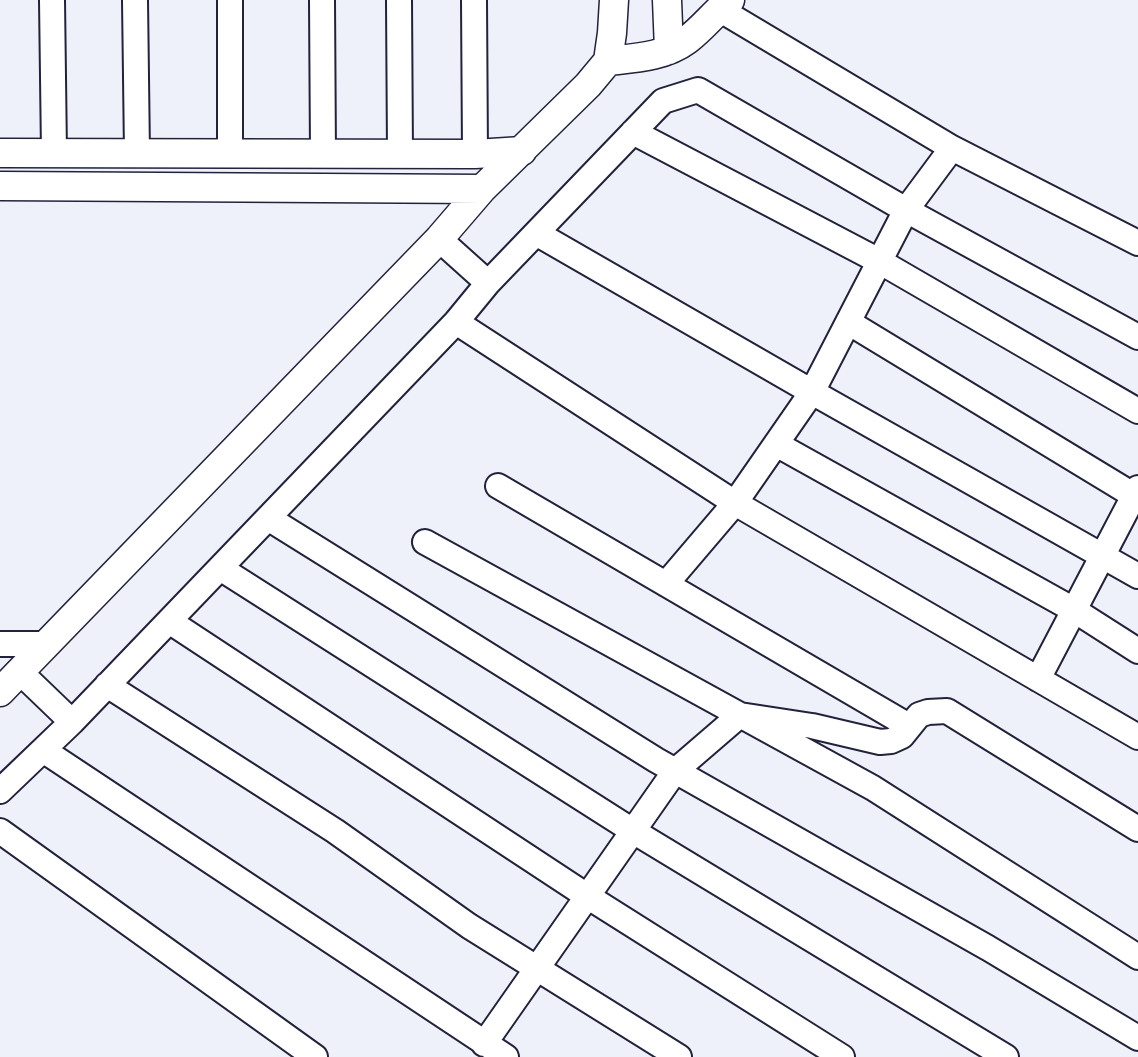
<!DOCTYPE html>
<html>
<head>
<meta charset="utf-8">
<style>
	body { margin:0 }
	canvas { display:block; background:#eff1fa }
</style>
</head>
<body>
<canvas width="1138" height="1057"></canvas>
<script>
const c = document.querySelector('canvas').getContext('2d');
c.lineJoin = 'round';
function stroke(path, color, width, dash) {
  c.strokeStyle = color;
  c.lineWidth = width;
  c.lineCap = dash ? 'butt' : 'round';
  c.setLineDash(dash || []);
  c.stroke(path);
}
const street = new Path2D(`
	M52 0 54 153
	M135 0 137 153
	M230 0V154
	M322 0 323 154
	M399 0 400 154
	M474 0 475 154
	M719 9 952 148 1138 243
	M633 132 879 261 1138 411
	M536 233 812 392 1138 576
	M488 283 663 101 698 90 906 210 1138 337
	M456 322 735 503 1138 737
	M848 322 1138 498
	M776 444 1074 610 1138 651
	M498 486 909 726
	M268 518 656 760 988 948 1138 1038
	M425 542 873 788 1138 957
	M220 568 633 831 1006 1057
	M666 584 735 503 812 392 906 210 952 148
	M169 621 587 896 842 1057
	M0 644H45
	M1038 679 1138 488
	M107 685 335 831 469 926 679 1057
	M72 722 456 322 488 283 439 239
	M43 750 506 1057
	M0 791 72 722 20 672
	M0 831 315 1057
	M484 1044 675 771 740 715 812 726 880 742 891 741 902 736 919 715 928 712 947 711 1138 829`);
const secondary = new Path2D(`
	M667 0 669 50
	M608 61 612 33 614 0
	M0 153 475 154 522 151
	M0 186 482 189
	M0 692 439 239 482 189 588 85 608 61C635 58 664 57 687 40 702 29 715 12 730 0`);
stroke(street, '#22223b', 28);
stroke(secondary, '#22223b', 31);
stroke(street, '#fff', 24);
stroke(secondary, '#fff', 28);
</script>
</body>
</html>
